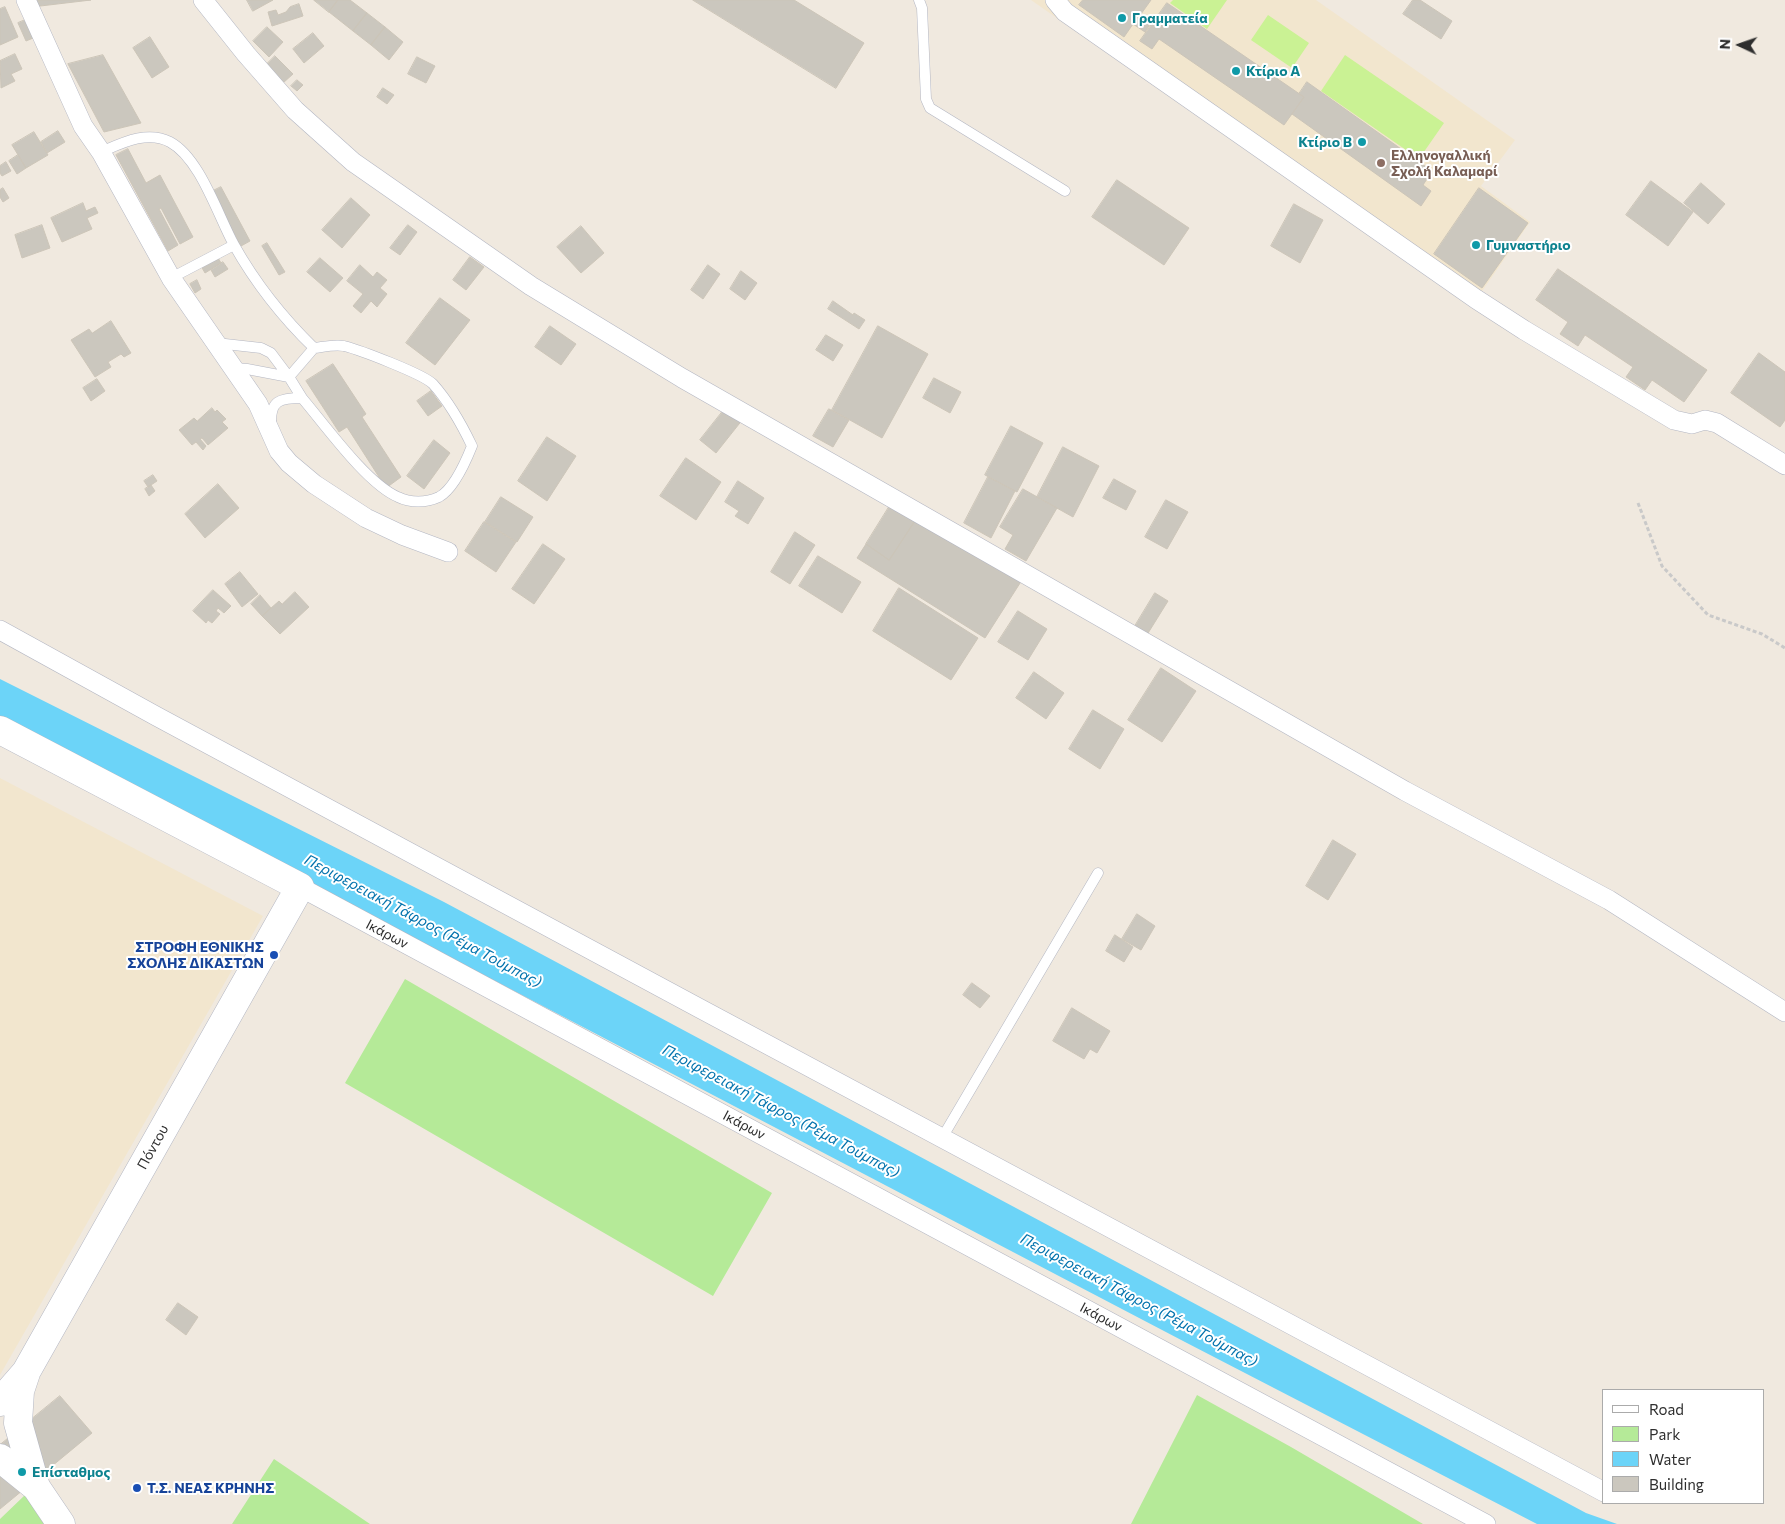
<!DOCTYPE html>
<html>
<head>
<meta charset="utf-8">
<style>
	body { margin:0 }
	#map { position:relative; width:1785px; height:1524px; overflow:hidden; background:#f0e9df; font-family:Commissioner,sans-serif }
	canvas { display:block }
	.legend { position:absolute; left:1602px; top:1389px; width:162px; height:115px; box-sizing:border-box; background:#fff; border:1px solid #ababab; margin:0; padding:6px 9px; list-style:none; font-size:15px; color:#2e2e2e }
	.legend li { display:flex; align-items:center; gap:10px; height:25px }
	.legend b { width:25px; border:1px solid #ababab }
	.north { position:absolute; left:1715px; top:20px; width:50px; height:50px; -webkit-text-stroke:4px #fff; paint-order:stroke; rotate:273deg; font-size:14px; font-weight:700; line-height:20px; text-align:center; color:#2e2e2e }
	.north::after { content:''; display:block; margin:auto; width:18px; height:22px; background:#2e2e2e; clip-path:polygon(50% 0,100% 100%,50% 72%,0 100%) }
</style>
</head>
<body>
<div id="map">
<canvas width="1785" height="1524"></canvas>
<ul class="legend">
<li><b style="height:6px;background:#fff"></b>Road</li>
<li><b style="height:14px;background:#b5ea98"></b>Park</li>
<li><b style="height:14px;background:#6cd4f8"></b>Water</li>
<li><b style="height:14px;background:#cbc7be"></b>Building</li>
</ul>
<div class="north">N</div>
</div>
<script>
const c = document.querySelector('canvas').getContext('2d');
c.lineJoin = 'round';
function paint(path, color) {
  c.fillStyle = color;
  c.fill(path, 'evenodd');
}
function stroke(path, color, width, dash) {
  c.strokeStyle = color;
  c.lineWidth = width;
  c.lineCap = dash ? 'butt' : 'round';
  c.setLineDash(dash || []);
  c.stroke(path);
}
function label(font, color, halo, rows, align = 'center') {
  c.font = font + ' Commissioner,sans-serif';
  c.lineWidth = 4;
  c.setLineDash([]);
  c.textBaseline = 'middle';
  c.strokeStyle = halo;
  c.fillStyle = color;
  for (const [text, x, y, turn = 0] of rows) {
    c.save();
    c.translate(x, y);
    c.rotate((+turn || 0) * Math.PI / 180);
    c.textAlign = isNaN(turn) ? turn : align;
    if (halo) c.strokeText(text, 0, 0);
    c.fillText(text, 0, 0);
    c.restore();
  }
}
const education = new Path2D(`
	M1031 0H1316L1515 140 1481 186 1530 222 1471 307Z
	M0 778 263 916 0 1375Z`);
const green = new Path2D(`
	M405 979 772 1193 713 1296 345 1083Z
	M1197 1395 1291 1447 1423 1524H1131Z
	M274 1459 370 1524H232Z
	M25 1495 44 1524H0V1519Z`);
const pitch = new Path2D(`
	M1173 0H1227L1207 29 1170 3Z
	M1268 15 1309 43 1292 68 1251 40Z
	M1345 55 1444 123 1419 159 1321 91Z`);
const water = new Path2D(`
	M0 679 444 902 1586 1513 1617 1524H1537L1185 1342 0 722Z`);
const building = new Path2D(`
	M31 0H91L32 7Z
	M247 0H273L253 11Z
	M314 0H338L329 12Z
	M338 0H350L367 13 353 31 329 12Z
	M693 0H794L864 43 836 88Z
	M1083 0H1151L1141 14 1152 21 1145 32 1133 24 1124 37 1079 5Z
	M1413 0H1420L1452 21 1441 39 1403 14Z
	M1167 3 1304 97 1284 125 1159 39 1152 49 1140 41Z
	M299 4 303 16 272 26 268 12 276 10 278 15 286 12 290 7Z
	M5 7 18 37 0 45V9Z
	M367 13 385 27 371 45 353 31Z
	M30 18 38 36 26 41 18 23Z
	M267 27 283 42 269 57 253 41Z
	M385 27 403 42 389 60 371 45Z
	M313 33 324 46 304 63 293 49Z
	M150 37 169 67 152 78 133 48Z
	M15 54 22 69 11 74 15 81 1 88 0 61Z
	M103 55 141 123 104 132 68 64Z
	M275 56 293 74 283 83 266 65Z
	M417 57 435 66 426 83 408 74Z
	M297 80 303 85 297 91 291 86Z
	M1307 82 1432 171 1423 185 1431 191 1421 206 1292 114 1304 97 1299 94Z
	M383 88 394 95 387 104 377 97Z
	M58 131 65 142 47 153 41 142Z
	M34 132 48 155 26 168 12 145Z
	M128 149 146 183 160 175 193 237 180 244 161 208 159 209 178 245 168 251 116 155Z
	M18 155 26 168 17 174 9 161Z
	M6 162 11 171 2 176 0 173V166Z
	M1117 180 1189 228 1164 265 1092 217Z
	M1651 181 1693 212 1668 246 1626 215Z
	M1701 183 1725 204 1708 224 1684 203Z
	M221 187 250 241 241 246 211 192Z
	M3 188 9 198 3 202 0 197V190Z
	M1479 188 1528 223 1482 288 1434 254Z
	M351 198 370 215 342 248 322 230Z
	M83 203 86 211 95 207 98 213 87 218 92 229 62 242 51 218Z
	M1294 204 1323 220 1300 263 1271 246Z
	M42 225 50 248 22 258 15 235Z
	M408 225 417 232 400 255 390 248Z
	M581 226 604 253 581 273 557 247Z
	M267 243 285 272 279 275 262 246Z
	M217 256 221 263 205 273 201 266Z
	M470 257 484 267 466 290 453 280Z
	M320 258 343 278 330 292 307 272Z
	M223 262 228 269 215 277 211 270Z
	M360 265 373 277 377 272 387 280 380 288 387 294 377 307 371 301 361 313 353 306 363 294 347 281Z
	M708 265 720 274 703 299 691 290Z
	M1558 269 1707 370 1684 402 1652 380 1645 390 1626 377 1633 367 1585 335 1578 346 1560 334 1568 322 1536 300Z
	M741 271 757 283 745 300 730 289Z
	M197 280 201 289 195 293 190 284Z
	M440 298 470 320 435 365 406 343Z
	M833 301 853 315 854 313 865 320 859 329 828 309Z
	M111 321 131 353 124 357 121 354 108 362 111 367 95 377 71 340 89 329 92 333Z
	M550 326 576 344 561 365 535 347Z
	M878 326 928 354 882 438 832 410Z
	M826 335 843 345 833 361 816 350Z
	M1759 353 1785 372V420L1780 427 1731 393Z
	M333 364 366 414 362 417 401 477 386 488 347 427 339 432 306 381Z
	M934 378 961 392 950 413 923 398Z
	M97 379 105 391 91 401 83 388Z
	M431 391 442 406 428 416 417 401Z
	M727 406 743 419 716 453 700 440Z
	M212 408 215 412 217 410 226 419 222 422 228 428 208 445 202 438 200 439 206 446 203 450 196 442 192 445 179 430 194 418 197 421Z
	M829 409 849 420 833 447 813 436Z
	M1011 426 1043 443 1017 492 985 475Z
	M547 437 576 456 547 501 518 481Z
	M434 440 450 453 424 489 407 476Z
	M1063 447 1099 466 1073 517 1037 497Z
	M686 458 721 482 696 520 660 496Z
	M153 475 157 481 148 487 144 481Z
	M988 477 1015 491 991 538 964 523Z
	M1114 479 1136 491 1126 510 1103 498Z
	M738 481 764 498 748 524 735 516 739 511 725 502Z
	M218 484 239 508 205 538 185 514Z
	M151 485 155 491 149 496 145 489Z
	M1023 489 1057 508 1026 561 1005 549 1013 535 1000 527Z
	M501 497 533 517 517 542 485 522Z
	M894 499 919 515 889 560 866 544Z
	M1166 500 1188 512 1167 549 1145 537Z
	M919 515 1022 580 985 638 857 558 866 544 889 560Z
	M484 522 516 542 496 572 465 551Z
	M795 532 815 545 790 584 771 572Z
	M543 544 565 559 534 604 512 589Z
	M818 556 861 582 842 613 799 586Z
	M240 572 258 594 242 607 225 584Z
	M899 588 978 638 951 680 873 631Z
	M213 590 231 606 224 613 218 608 216 611 220 614 212 623 208 620 206 623 193 611Z
	M295 592 309 607 280 634 262 616 279 601 282 604Z
	M1155 593 1168 601 1145 638 1132 631Z
	M260 595 271 608 262 616 251 604Z
	M1018 611 1047 629 1028 660 998 642Z
	M1161 668 1196 691 1162 742 1128 720Z
	M1034 672 1064 693 1046 719 1016 698Z
	M1093 710 1124 729 1100 769 1069 749Z
	M1333 840 1356 854 1328 900 1306 886Z
	M1137 914 1155 926 1141 950 1122 939Z
	M1115 935 1133 947 1124 962 1106 951Z
	M972 983 990 996 980 1008 963 995Z
	M1072 1008 1110 1031 1097 1053 1090 1049 1084 1059 1053 1041Z
	M178 1303 198 1317 186 1335 166 1320Z
	M60 1396 92 1433 0 1509V1445Z`);
const path = new Path2D(`
	M1638 503 1662 566 1708 615 1762 634 1785 648`);
const lane = new Path2D(`
	M919 0 922 8 926 99 930 108 1065 191
	M101 152C122 143 147 130 170 142 200 158 218 216 234 245 256 284 282 317 314 348
	M171 278 234 245
	M216 343 261 348 271 353 289 377 314 348C323 347 335 344 344 346 360 350 423 374 433 384 449 402 462 425 472 446 466 461 454 489 439 497 426 503 410 503 398 497 367 484 325 425 302 398 280 398 270 400 271 425
	M234 368 247 369 289 377 302 398
	M942 1138 1098 873`);
const street = new Path2D(`
	M26 0 83 126 101 152 171 278 258 404 279 451 289 463 314 484 366 518 402 535 448 552
	M203 0 246 54 295 110 353 162 531 286 682 378 1405 791 1609 900 1785 1012
	M1055 0 1065 12 1476 299 1524 330 1674 420 1692 424 1705 420 1717 423 1785 465
	M0 630 156 716 699 1008 1604 1492
	M300 887 1486 1524`);
const secondary = new Path2D(`
	M0 730 300 887 26 1372 0 1402
	M26 1373 20 1391 18 1423 36 1487
	M0 1458 36 1487 61 1524`);
const markers = [
	[1122,18,5,"#0f9aa8"],
	[1236,71,5,"#0f9aa8"],
	[1362,142,5,"#0f9aa8"],
	[1381,163,5,"#8d6e63"],
	[1476,245,5,"#0f9aa8"],
	[274,955,5,"#1a4fb4"],
	[22,1472,5,"#0f9aa8"],
	[137,1488,5,"#1a4fb4"]
];
const cultureNames = [
	["Γραμματεία",1132,18],
	["Κτίριο Α",1246,71],
	["Κτίριο Β",1352,142,"right"],
	["Γυμναστήριο",1486,245],
	["Επίσταθμος",32,1472]
];
const educationNames = [
	["Ελληνογαλλική",1391,155],
	["Σχολή Καλαμαρί",1391,171]
];
const streetNames = [
	["Ικάρων",387,934,28],
	["Ικάρων",744,1125,28],
	["Πόντου",153,1147,-61],
	["Ικάρων",1101,1317,28]
];
const transitNames = [
	["ΣΤΡΟΦΗ ΕΘΝΙΚΗΣ",264,947],
	["ΣΧΟΛΗΣ ΔΙΚΑΣΤΩΝ",264,963],
	["Τ.Σ. ΝΕΑΣ ΚΡΗΝΗΣ",147,1488,"left"]
];
const waterNames = [
	["Περιφερειακή Τάφρος (Ρέμα Τούμπας)",423,921,28],
	["Περιφερειακή Τάφρος (Ρέμα Τούμπας)",781,1111,28],
	["Περιφερειακή Τάφρος (Ρέμα Τούμπας)",1139,1300,28]
];
paint(education, '#f2e6ce');
paint(green, '#b5ea98');
paint(pitch, '#caf294');
paint(water, '#6cd4f8');
paint(building, '#cbc7be');
stroke(building, '#ccc5b8', 1);
stroke(lane, '#b3b6c2', 11);
stroke(street, '#b3b6c2', 20);
stroke(secondary, '#b3b6c2', 29);
stroke(path, '#c9c9c9', 3, [4, 2.5]);
stroke(lane, '#fff', 10);
stroke(street, '#fff', 19);
stroke(secondary, '#fff', 28);
for (const [x, y, r, color] of markers) {
  const dot = new Path2D();
  dot.arc(x, y, r, 0, 2 * Math.PI);
  c.fillStyle = color;
  c.fill(dot);
  stroke(dot, '#fff', 2);
}
label('bold 14px', '#0d838f', '#fff', cultureNames, 'left');
label('bold 14px', '#785e54', '#fff', educationNames, 'left');
label('14px', '#2e2e2e', '#fff', streetNames);
label('bold 14px', '#164399', '#fff', transitNames, 'right');
label('italic 15px', '#0373ad', '#fff', waterNames);
</script>
</body>
</html>
